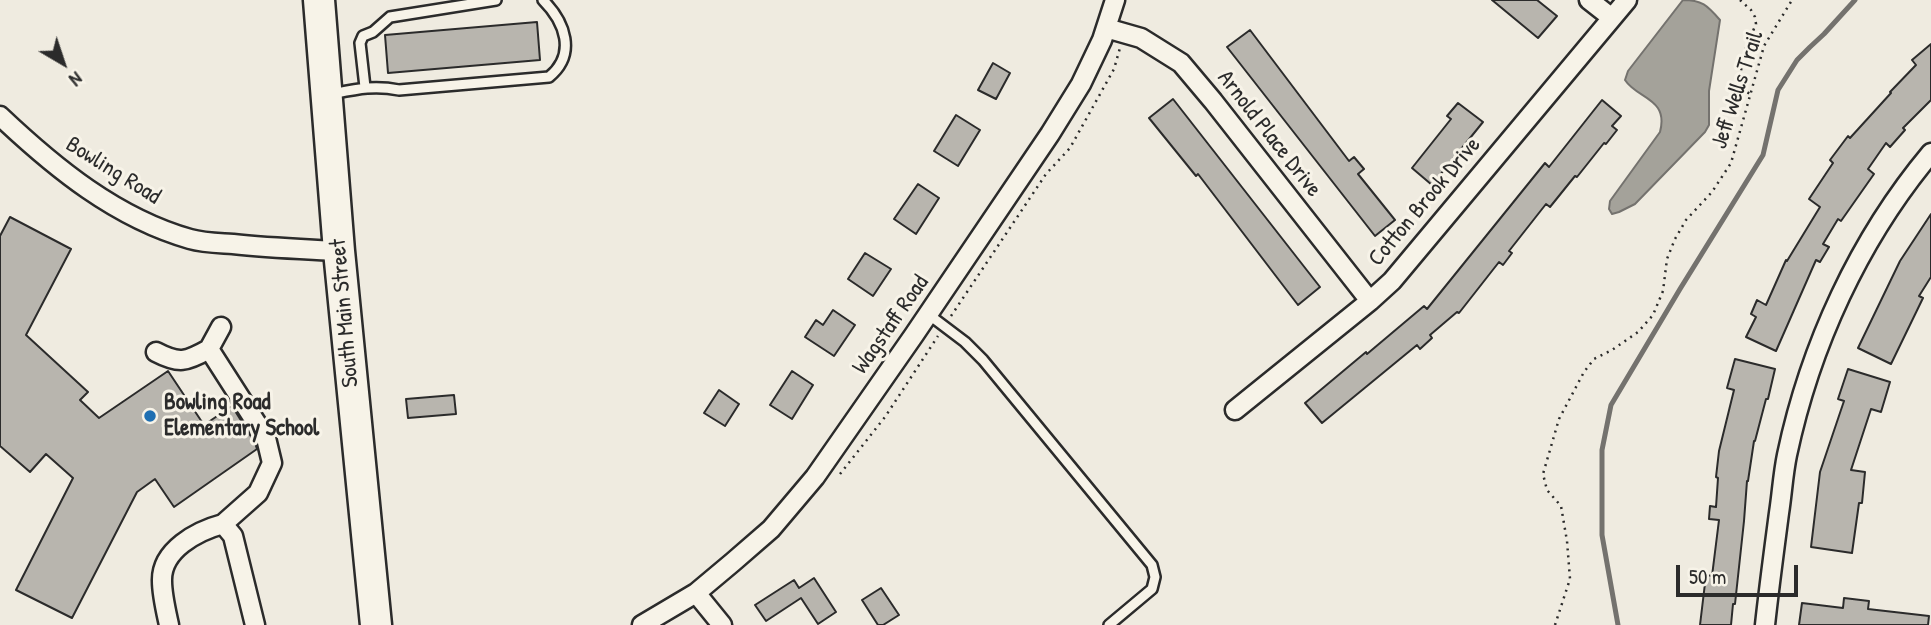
<!DOCTYPE html>
<html>
<head>
<meta charset="utf-8">
<style>
	body { margin:0 }
	#map { position:relative; width:1931px; height:625px; overflow:hidden; background:#efebe0; font-family:"Patrick Hand",sans-serif }
	canvas { display:block }
	.north { position:absolute; left:28px; top:28px; width:70px; height:70px; -webkit-text-stroke:5px #f7f3e8; paint-order:stroke; rotate:141deg; font-size:19px; font-weight:700; line-height:28px; text-align:center; color:#2b2b2b }
	.north::after { content:''; display:block; margin:auto; width:24px; height:32px; background:#2b2b2b; clip-path:polygon(50% 0,100% 100%,50% 72%,0 100%) }
	.scale { position:absolute; left:1676px; top:565px; width:122px; height:32px; box-sizing:border-box; border:4px solid #2b2b2b; border-top:0; padding-left:9px; font-size:21px; line-height:24px; white-space:nowrap; color:#2b2b2b; -webkit-text-stroke:5px #f7f3e8; paint-order:stroke }
</style>
</head>
<body>
<div id="map">
<canvas width="1931" height="625"></canvas>
<div class="north">N</div>
<div class="scale">50 m</div>
</div>
<script>
const c = document.querySelector('canvas').getContext('2d');
c.lineJoin = 'round';
function paint(path, color) {
  c.fillStyle = color;
  c.fill(path, 'evenodd');
}
function stroke(path, color, width, dash) {
  c.strokeStyle = color;
  c.lineWidth = width;
  c.lineCap = dash ? 'butt' : 'round';
  c.setLineDash(dash || []);
  c.stroke(path);
}
function label(font, color, halo, rows, align = 'center') {
  c.font = font + ' "Patrick Hand",sans-serif';
  c.lineWidth = 6;
  c.setLineDash([]);
  c.textBaseline = 'middle';
  c.strokeStyle = halo;
  c.fillStyle = color;
  for (const [text, x, y, turn = 0] of rows) {
    c.save();
    c.translate(x, y);
    c.rotate((+turn || 0) * Math.PI / 180);
    c.textAlign = isNaN(turn) ? turn : align;
    if (halo) c.strokeText(text, 0, 0);
    c.fillText(text, 0, 0);
    c.restore();
  }
}
const water = new Path2D(`
	M1683 0C1702 0 1707 5 1720 20L1709 91V125L1705 132 1635 204 1619 212 1612 214 1609 209 1610 201 1660 132C1669 98 1637 99 1625 80L1628 71Z`);
const stream = new Path2D(`
	M1618 625 1602 535V450L1611 405 1680 289 1763 155 1778 90 1797 60 1810 47 1824 34 1855 0`);
const building = new Path2D(`
	M1492 0H1537L1557 16 1538 38Z
	M537 22 540 60 388 73 385 35Z
	M1250 30 1349 161 1354 157 1364 169 1358 174 1395 220 1375 236 1227 47Z
	M1931 44V100L1903 128 1905 130 1890 147 1886 143 1868 169 1874 174 1841 221 1838 219 1823 244 1829 247 1820 262 1816 260 1776 351 1746 337 1756 317 1751 314 1757 300 1766 305 1786 260 1787 261 1820 207 1809 199 1833 163 1830 160 1848 136 1850 138 1891 93 1890 92 1916 65 1912 60Z
	M993 63 1010 73 996 99 978 90Z
	M1173 99 1320 287 1298 305 1198 174 1196 176 1149 118Z
	M1602 100 1621 116 1612 126 1617 130 1606 144 1604 143 1577 177 1575 176 1550 207 1546 204 1509 251 1512 253 1503 265 1499 262 1459 313 1457 312 1430 335 1432 338 1420 349 1417 345 1322 423 1305 403 1366 352 1367 354 1424 306 1427 309 1545 163 1549 167Z
	M1458 103 1483 122 1432 185 1412 168 1451 119 1447 116Z
	M956 115 980 130 958 166 934 151Z
	M918 184 939 198 916 234 894 219Z
	M1931 214V277L1919 296 1923 298 1891 364 1858 348 1900 261Z
	M10 217 71 249 26 335 88 392 80 400 99 418 168 371 204 425 232 406 255 443 257 449 174 507 155 479 137 492 72 618 16 590 73 478 46 454 30 472 0 446V236Z
	M865 253 891 269 873 296 848 279Z
	M833 310 855 325 834 356 805 337 816 320 823 325Z
	M1735 359 1775 369 1768 399H1766L1755 441H1754L1748 481H1747L1744 521 1735 604H1733L1731 625H1700L1706 575 1712 576 1719 520 1709 519 1710 506 1716 507 1718 478 1716 477 1719 451 1734 390 1727 388Z
	M1848 369 1890 382 1881 412 1871 409 1851 470 1865 472 1862 503H1859L1852 553 1811 547 1820 472 1844 401 1838 399Z
	M792 371 813 385 792 419 770 405Z
	M719 390 739 404 725 426 704 413Z
	M454 395 456 414 408 418 406 399Z
	M814 578 836 612 818 624 801 598 766 621 755 605 794 580 799 588Z
	M881 588 899 615 883 625H878L862 600Z
	M1844 598 1869 601 1868 609 1929 616 1928 625H1799L1802 603 1843 608Z`);
const path = new Path2D(`
	M1740 0 1751 10 1755 17 1756 24 1744 52 1739 83 1742 89 1750 94
	M951 316 1046 174 1070 148 1114 69 1120 48
	M840 474 885 417 938 336
	M1555 625 1570 579 1567 541 1561 506 1547 490 1543 474 1559 419 1584 372 1594 359 1612 350 1638 332 1653 315 1663 291 1667 259 1675 239 1686 220 1712 192 1731 163 1764 46 1792 0`);
const service = new Path2D(`
	M365 87 360 43 363 36 373 32 390 17 496 0
	M332 94C357 89 374 85 399 90L549 77C577 54 565 22 543 0
	M928 314 965 342 983 360 1152 565 1155 577 1152 589 1109 625`);
const minor = new Path2D(`
	M1589 0 1612 18
	M1106 28 1141 38 1181 63 1213 101 1370 301
	M0 116C55 168 116 218 190 239 204 243 219 243 233 244 268 248 303 249 339 251
	M221 327 209 349 266 438 272 463 258 493 223 524
	M156 352C179 364 186 362 209 349
	M1235 410 1370 301 1392 281 1627 0
	M696 593 722 625
	M169 625C166 611 162 595 162 581 161 550 197 531 223 524L233 536 255 625
	M642 625 696 593 733 562 771 529 815 477 914 335 1050 134 1081 84 1102 40 1115 0
	M1765 625C1769 588 1774 551 1779 513 1782 494 1783 474 1787 455 1810 346 1859 239 1931 153`);
const trunk = new Path2D(`
	M319 0 339 251 376 625`);
const markers = [
	[150,416,7,"#1f6fb2"]
];
const streetNames = [
	["Jeff Wells Trail",1738,90,-72],
	["Arnold Place Drive",1269,134,52],
	["Bowling Road",113,171,32],
	["Cotton Brook Drive",1425,202,-50],
	["South Main Street",345,313,-95],
	["Wagstaff Road",891,325,-55]
];
const poiNames = [
	["Bowling Road",164,403],
	["Elementary School",164,429]
];
paint(water, '#a4a29a');
stroke(water, '#74726e', 2);
stroke(stream, '#74726e', 5);
paint(building, '#b8b5ae');
stroke(building, '#2b2b2b', 2);
stroke(service, '#2b2b2b', 14);
stroke(minor, '#2b2b2b', 23);
stroke(trunk, '#2b2b2b', 35);
stroke(path, '#2b2b2b', 2.5, [2, 5]);
stroke(service, '#f7f3e8', 9);
stroke(minor, '#f7f3e8', 18);
stroke(trunk, '#f7f3e8', 30);
for (const [x, y, r, color] of markers) {
  const dot = new Path2D();
  dot.arc(x, y, r, 0, 2 * Math.PI);
  c.fillStyle = color;
  c.fill(dot);
  stroke(dot, '#f7f3e8', 2.5);
}
label('23px', '#2b2b2b', '#f7f3e8', streetNames);
label('bold 23px', '#2b2b2b', '#f7f3e8', poiNames, 'left');
</script>
</body>
</html>
